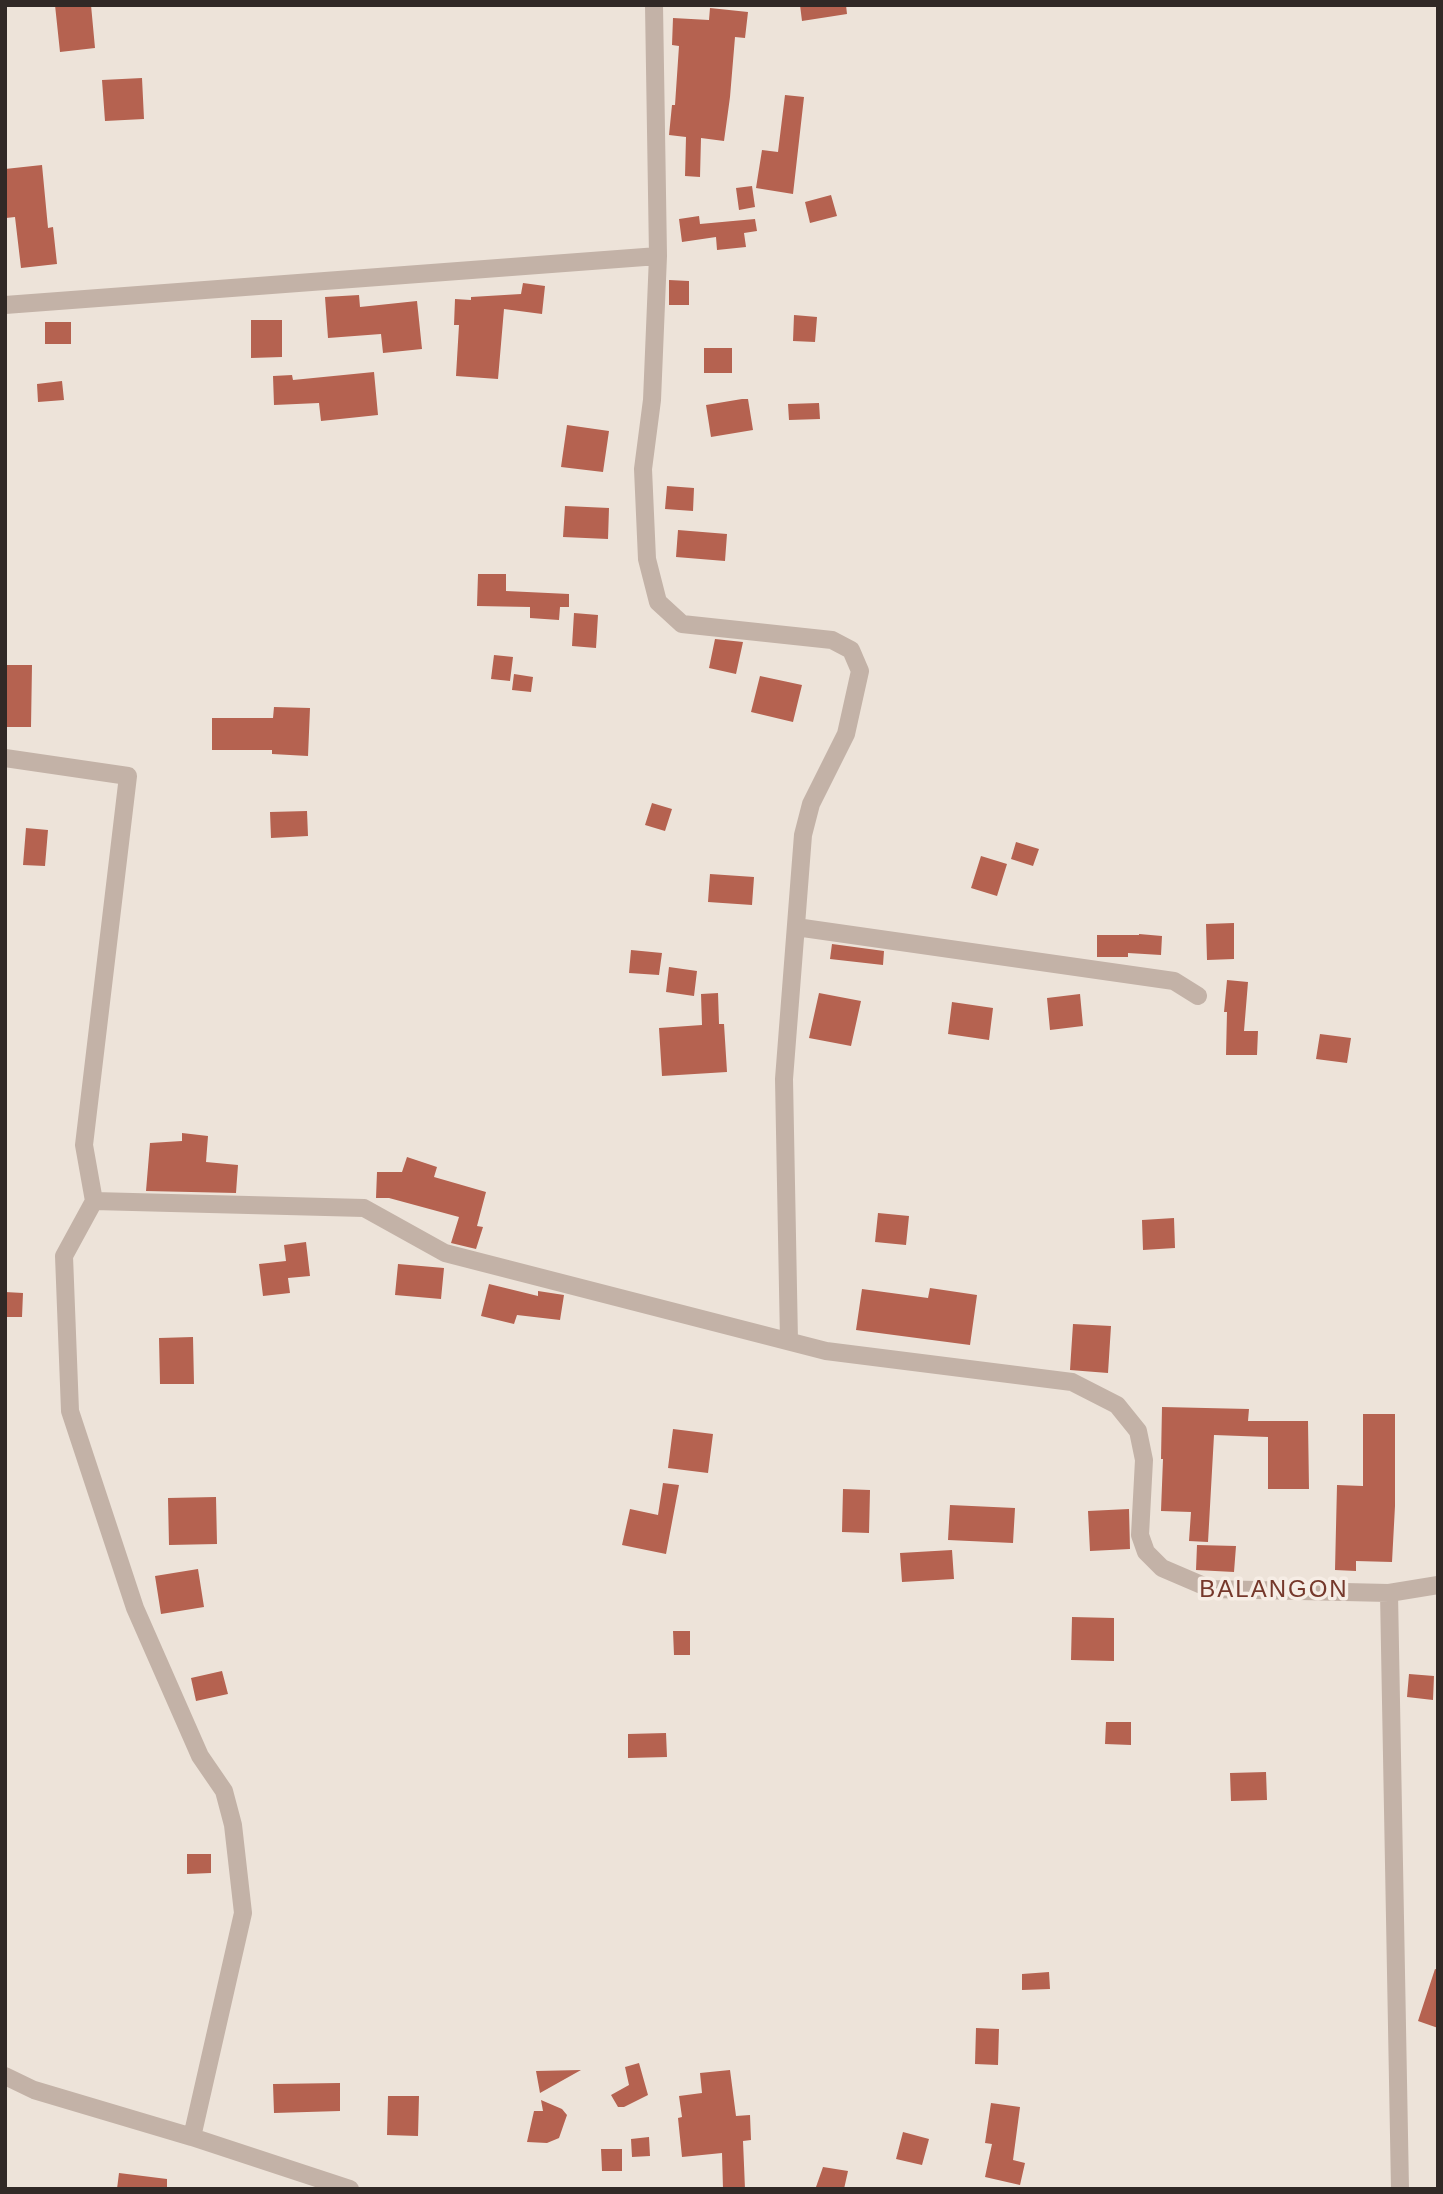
<!DOCTYPE html>
<html>
<head>
<meta charset="utf-8">
<style>
	body { margin:0 }
	#map { position:relative; width:1443px; height:2194px; overflow:hidden; background:#ede3d9; font-family:Arial,sans-serif }
	canvas { display:block }
	.frame { position:absolute; inset:0; border:7px solid #312926; pointer-events:none }
</style>
</head>
<body>
<div id="map">
<canvas width="1443" height="2194"></canvas>
<div class="frame"></div>
</div>
<script>
const c = document.querySelector('canvas').getContext('2d');
c.lineJoin = 'round';
function paint(path, color) {
  c.fillStyle = color;
  c.fill(path, 'evenodd');
}
function stroke(path, color, width, dash) {
  c.strokeStyle = color;
  c.lineWidth = width;
  c.lineCap = dash ? 'butt' : 'round';
  c.setLineDash(dash || []);
  c.stroke(path);
}
function label(font, color, halo, rows, align = 'center') {
  c.font = font + ' Arial,sans-serif';
  c.lineWidth = 7;
  c.setLineDash([]);
  c.textBaseline = 'middle';
  c.strokeStyle = halo;
  c.fillStyle = color;
  for (const [text, x, y, turn = 0] of rows) {
    c.save();
    c.translate(x, y);
    c.rotate((+turn || 0) * Math.PI / 180);
    c.textAlign = isNaN(turn) ? turn : align;
    if (halo) c.strokeText(text, 0, 0);
    c.fillText(text, 0, 0);
    c.restore();
  }
}
const building = new Path2D(`
	M55 5H91L95 48 60 52Z
	M800 5H846L847 14 802 21Z
	M710 8 748 12 745 38 735 37 730 97 724 141 701 138 700 177 685 176 686 137 669 135 672 105H675L679 46 672 45 673 18 709 20Z
	M142 78 144 119 105 121 102 80Z
	M785 95 804 97 793 194 756 188 762 150 778 152Z
	M42 165 48 228 53 227 57 264 21 268 15 217 6 218 5 169Z
	M752 186 755 207 739 210 736 188Z
	M831 195 837 216 810 223 805 202Z
	M699 216 700 224 755 219 757 231 744 233 746 247 717 250 716 237 682 242 679 219Z
	M669 280 689 281V305H669Z
	M523 283 545 286 542 314 504 309 498 379 456 376 459 325H454L455 299 471 300V297L521 294Z
	M359 295 360 307 417 301 422 349 383 353 381 334 328 338 325 297Z
	M794 315 817 317 815 342 793 341Z
	M251 320H282V357L251 358Z
	M45 322H71V344H45Z
	M704 348H732V373H704Z
	M374 372 378 415 321 421 319 403 274 405 273 376 292 375 293 380Z
	M62 381 64 400 38 402 37 384Z
	M742 399H748L753 430 711 437 706 405Z
	M819 403 820 419 789 420 788 404Z
	M567 425 609 431 603 472 561 467Z
	M667 486 694 488 693 511 665 509Z
	M565 506 609 508 608 539 563 537Z
	M678 530 727 534 725 561 676 557Z
	M478 574H506V591L569 594V607H560L559 620 530 618V607L477 606Z
	M574 613 598 615 596 648 572 646Z
	M715 639 743 642 736 674 709 668Z
	M494 655 513 657 510 681 491 679Z
	M5 665H32L31 727H5Z
	M514 674 533 677 531 692 512 690Z
	M760 676 802 685 793 722 751 712Z
	M274 707 310 708 308 756 272 754V750H212V718H273Z
	M652 803 672 809 665 831 645 825Z
	M307 811 308 836 271 838 270 812Z
	M26 828 48 830 45 866 23 865Z
	M1016 842 1039 849 1033 866 1011 859Z
	M981 856 1007 864 997 896 971 888Z
	M710 874 754 877 752 905 708 902Z
	M1234 923V959L1207 960 1206 924Z
	M1139 934 1162 936 1161 955 1128 953V957H1097V935H1139Z
	M832 944 884 951 883 965 830 959Z
	M631 950 662 953 659 975 629 973Z
	M669 967 697 971 694 996 666 992Z
	M1227 980 1248 982 1244 1031H1258L1257 1055H1226L1227 1012H1224Z
	M718 993 719 1024H724L727 1072 662 1076 659 1028 702 1025 701 994Z
	M819 993 861 1001 851 1046 809 1038Z
	M1080 994 1083 1026 1050 1030 1047 998Z
	M952 1002 993 1008 989 1040 948 1034Z
	M1320 1034 1351 1038 1347 1063 1316 1059Z
	M182 1133 208 1136 206 1162 238 1165 236 1193 146 1191 150 1143 182 1141Z
	M407 1157 437 1167 434 1177 486 1192 477 1226 483 1227 476 1249 451 1243 459 1217 389 1198H376L377 1172H402Z
	M878 1213 909 1216 906 1245 875 1242Z
	M1174 1218 1175 1248 1143 1250 1142 1220Z
	M306 1242 310 1276 288 1278 290 1293 263 1296 259 1264 286 1261 284 1245Z
	M398 1264 444 1268 441 1299 395 1295Z
	M489 1284 538 1296V1291L564 1295 560 1320 517 1315 514 1324 481 1316Z
	M930 1288 977 1295 970 1345 856 1330 862 1289 928 1298Z
	M5 1292 23 1293 22 1317H5Z
	M1073 1324 1111 1326 1108 1373 1070 1370Z
	M193 1337 194 1384H160L159 1338Z
	M1162 1407 1249 1409 1248 1421H1308L1309 1489H1268V1437L1214 1435 1208 1542 1189 1541 1191 1512 1161 1511 1163 1459H1161Z
	M1363 1414H1395V1506L1392 1562 1356 1561V1571L1335 1570 1337 1485 1363 1486Z
	M673 1429 713 1434 708 1473 668 1468Z
	M663 1483 679 1485 666 1554 622 1545 630 1509 658 1515Z
	M843 1489 870 1490 869 1533 842 1532Z
	M216 1497 217 1544 169 1545 168 1498Z
	M950 1505 1015 1508 1013 1543 948 1540Z
	M1129 1509 1130 1549 1090 1551 1088 1511Z
	M1197 1545 1236 1546 1234 1572 1196 1570Z
	M952 1550 954 1579 902 1582 900 1553Z
	M198 1569 204 1607 161 1614 155 1576Z
	M1072 1617 1114 1618V1661L1071 1660Z
	M673 1631H690V1655H674Z
	M222 1671 228 1694 196 1701 191 1678Z
	M1409 1674 1434 1676 1433 1700 1407 1697Z
	M1106 1722H1131V1745L1105 1744Z
	M666 1733 667 1757 628 1758V1734Z
	M1266 1772 1267 1800 1231 1801 1230 1773Z
	M187 1854H211V1873L187 1874Z
	M1435 1969 1438 1970V2028L1418 2021Z
	M1049 1972 1050 1989 1022 1990V1974Z
	M976 2028 999 2029 998 2065 975 2064Z
	M639 2063 648 2095 624 2107H618L611 2095 629 2085 625 2067Z
	M581 2070 540 2093 536 2071Z
	M730 2070 736 2116 750 2115 751 2140 743 2141 745 2189H723L722 2153 682 2157 678 2118 682 2117 679 2096 702 2093 700 2073Z
	M340 2083V2111L274 2113 273 2084Z
	M388 2096H419L418 2136 387 2135Z
	M541 2100 562 2109 567 2115 559 2138 547 2143 527 2142 534 2111H543Z
	M991 2103 1020 2107 1013 2160 1025 2163 1020 2185 985 2177 992 2144 985 2143Z
	M903 2132 929 2139 922 2165 896 2159Z
	M649 2137 650 2156 632 2157 631 2139Z
	M601 2149H622V2171H602Z
	M823 2167 848 2171 844 2189 816 2187Z
	M119 2173 167 2179V2189H117Z`);
const minor = new Path2D(`
	M658 256 652 400 643 469 647 559 658 602 682 624 832 640 851 650 860 671 846 734 811 804 803 835 784 1079 789 1341
	M5 305 658 256 654 5
	M5 758 128 776 84 1145 94 1201 364 1208 445 1253 826 1351 1072 1382 1117 1405 1138 1431 1144 1460 1140 1535 1146 1552 1162 1568 1211 1589 1389 1593 1438 1585
	M796 927 1174 981 1198 996
	M94 1201 64 1256 70 1411 135 1608 200 1756 224 1791 233 1825 243 1913 192 2137
	M1389 1593 1400 2189
	M5 2076 34 2090 192 2137 350 2189`);
const quarterNames = [
	["BALANGON",1274,1590]
];
paint(building, '#b56250');
stroke(minor, '#c3b2a7', 18);
c.letterSpacing = '2px';
label('24px', '#75382b', '#f6ede5', quarterNames);
c.letterSpacing = '0px';
</script>
</body>
</html>
